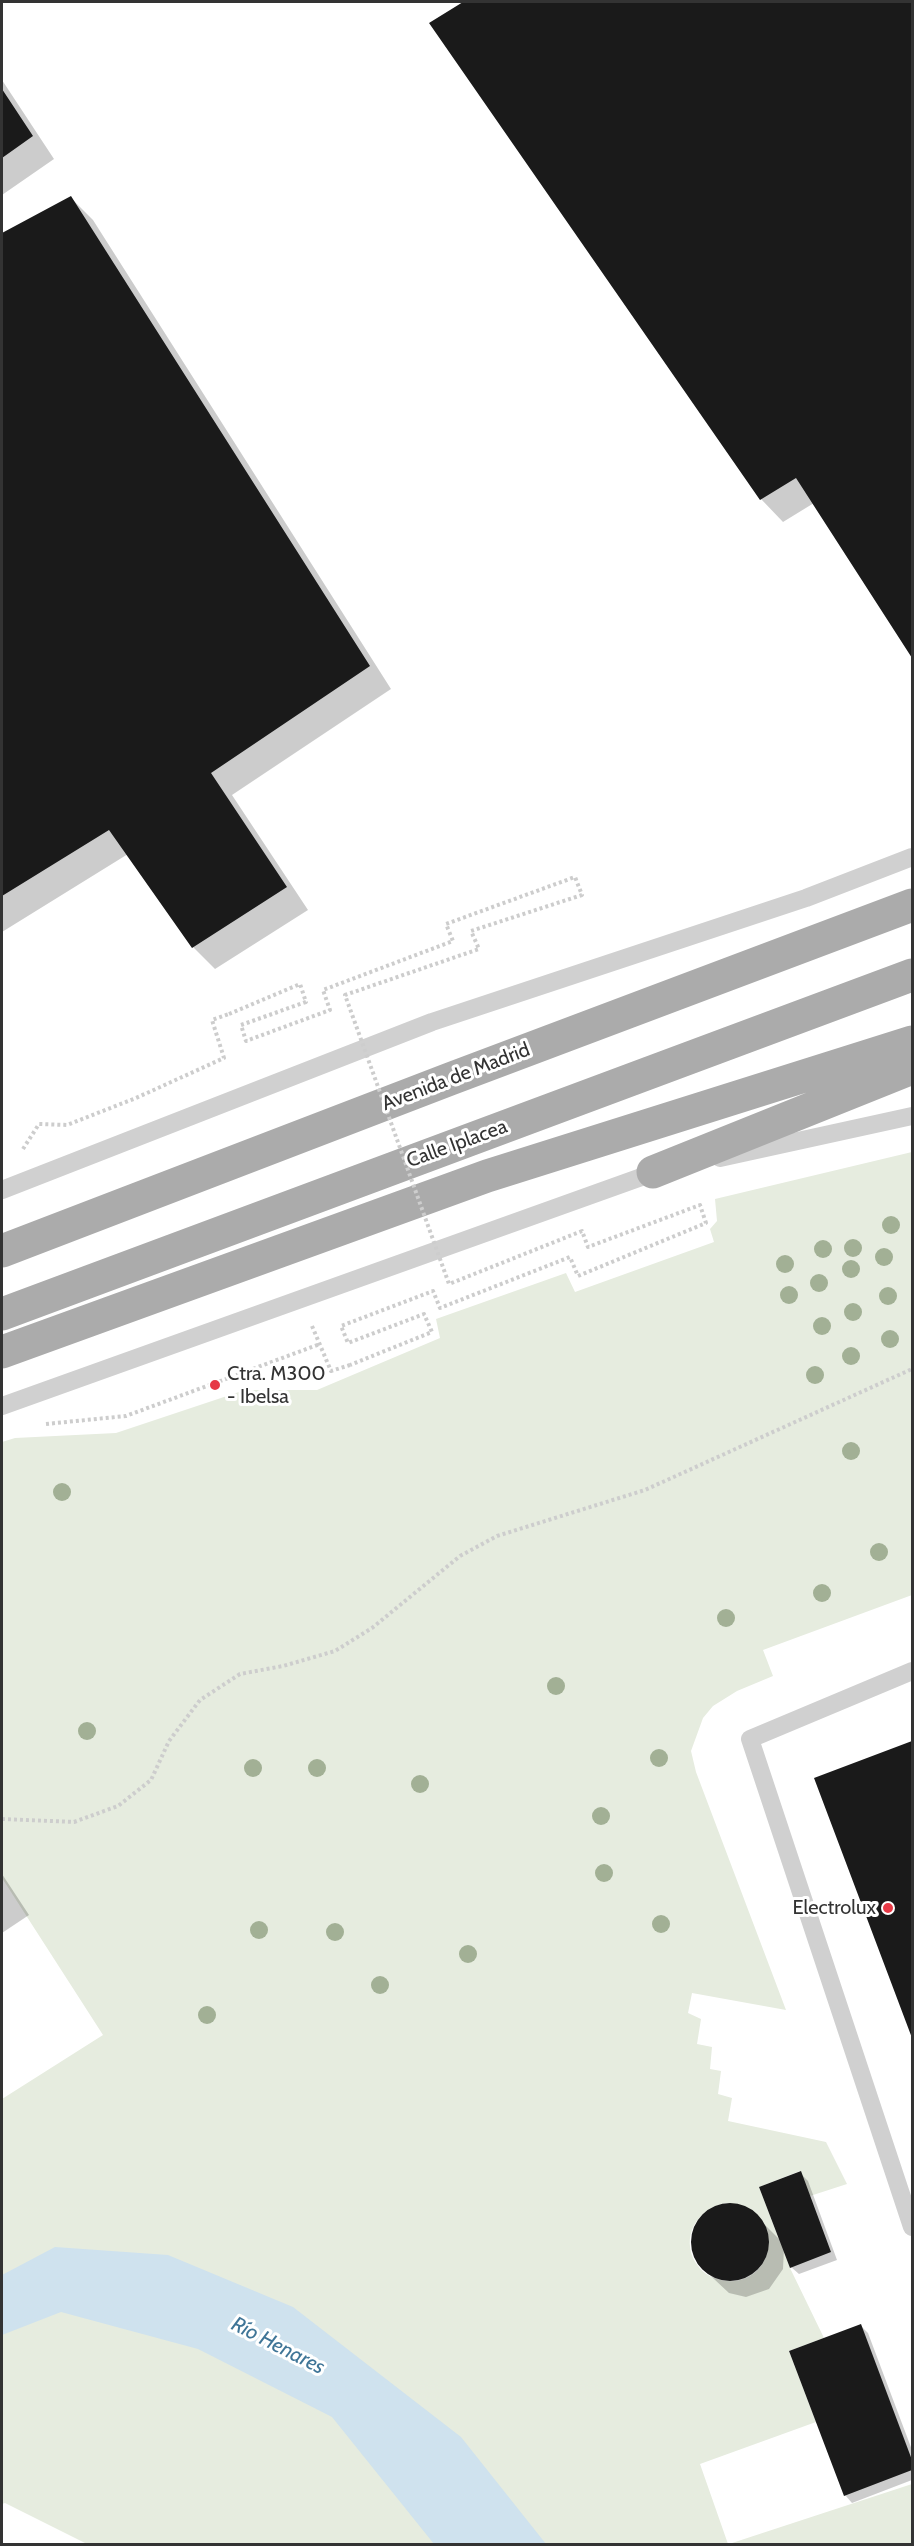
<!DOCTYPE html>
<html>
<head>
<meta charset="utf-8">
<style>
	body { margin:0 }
	#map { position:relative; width:914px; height:2546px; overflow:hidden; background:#fff; font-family:Cabin,sans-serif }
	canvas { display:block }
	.frame { position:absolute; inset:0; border:3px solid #333; pointer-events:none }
</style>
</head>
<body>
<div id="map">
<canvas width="914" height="2546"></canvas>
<div class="frame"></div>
</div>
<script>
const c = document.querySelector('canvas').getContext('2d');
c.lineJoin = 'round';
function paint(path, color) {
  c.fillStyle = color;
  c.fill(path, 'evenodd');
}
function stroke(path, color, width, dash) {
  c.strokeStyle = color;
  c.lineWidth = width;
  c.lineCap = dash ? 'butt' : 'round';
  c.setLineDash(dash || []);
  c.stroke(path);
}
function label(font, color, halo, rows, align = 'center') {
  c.font = font + ' Cabin,sans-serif';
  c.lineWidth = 6;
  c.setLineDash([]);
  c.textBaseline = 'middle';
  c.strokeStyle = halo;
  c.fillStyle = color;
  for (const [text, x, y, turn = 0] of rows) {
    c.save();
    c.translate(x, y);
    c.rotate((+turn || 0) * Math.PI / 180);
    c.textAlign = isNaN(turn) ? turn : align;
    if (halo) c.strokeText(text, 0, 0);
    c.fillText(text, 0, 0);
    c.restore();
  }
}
const green = new Path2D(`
	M912 1152V1595L763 1650 773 1676 737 1691 713 1706 703 1718 691 1751 696 1772 786 2010 692 1993 688 2013 701 2019 697 2044 712 2047 710 2069 721 2071 718 2094 732 2098 728 2121 826 2142 847 2184 810 2196 800 2171 759 2187 790 2268 824 2338 789 2351 816 2422 700 2464 728 2544H87L5 2503 2 2504V2099L103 2035 2 1878V1442L15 1438 116 1433 245 1390H317L440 1338 436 1319 566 1273 575 1292 714 1242 710 1229 717 1221 715 1199ZM726 2203C793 2208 774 2296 717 2279 706 2276 698 2268 693 2258 682 2231 701 2208 726 2203Z
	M912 2484V2544H729Z`);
const water = new Path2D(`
	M55 2247 168 2255 293 2307 461 2437 546 2544H434L332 2417 198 2349 61 2312 2 2335V2275Z`);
const shadow = new Path2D(`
	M466 2H912V656L814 503 783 522 761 499 432 23Z
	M2 80 54 159 2 195Z
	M71 198 93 220 391 689 232 795 308 910 215 969 193 947 128 854 2 932V235Z
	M912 1743V2034L816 1779Z
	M2 1874 29 1915 2 1933Z
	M800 2173 808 2181 837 2260 799 2274 791 2267 784 2248 783 2269 769 2289 746 2297 729 2293 699 2265 695 2257 692 2240 697 2222 718 2206 734 2205 750 2210 782 2242Z
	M861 2326 868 2333 912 2450V2480L852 2503 845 2495Z`);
const building = new Path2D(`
	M463 2H912V658L796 478 760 500 429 23Z
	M2 89 33 136 2 158Z
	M71 196 370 666 211 773 287 887 192 948 109 830 2 896V233Z
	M912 1741V2038L814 1778Z
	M801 2171 831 2252 790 2268 759 2187Z
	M691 2242a39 39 0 1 1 78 0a39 39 0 1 1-78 0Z
	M861 2324 912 2460V2470L844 2496 789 2351Z`);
const path = new Path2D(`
	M23 1149 39 1124 67 1125 136 1098 224 1058 212 1020 229 1014
	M312 1326 331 1371 350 1365
	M46 1424 126 1416 320 1344
	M2 1819 74 1822 118 1806 151 1780 169 1741 200 1700 240 1674 283 1666 335 1651 372 1628 460 1556 497 1536 645 1490 912 1369`);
const lane = new Path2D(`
	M720 1158 912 1116
	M2 1190 432 1022 806 898 912 857
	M2 1406 661 1170
	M912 1671 750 1739 912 2227`);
const primary = new Path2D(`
	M653 1172 912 1068
	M2 1251 450 1079 912 905
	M2 1314 912 975
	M2 1352 487 1176 912 1042`);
const pathBridge = new Path2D(`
	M229 1014 300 984 306 1002 241 1025 246 1041 330 1010 323 990 453 941 446 924 575 877 582 895 471 931 479 949 345 995 449 1284 582 1231 588 1247 700 1205 706 1223 578 1276 570 1257 440 1308 433 1291 341 1326 348 1343 424 1314 432 1332 350 1365`);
const trees = [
	[891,1225],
	[853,1248],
	[823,1249],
	[884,1257],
	[785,1264],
	[851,1269],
	[819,1283],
	[789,1295],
	[888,1296],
	[853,1312],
	[822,1326],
	[890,1339],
	[851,1356],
	[815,1375],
	[851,1451],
	[62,1492],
	[879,1552],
	[822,1593],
	[726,1618],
	[556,1686],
	[87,1731],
	[659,1758],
	[253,1768],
	[317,1768],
	[420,1784],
	[601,1816],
	[604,1873],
	[661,1924],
	[259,1930],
	[335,1932],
	[468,1954],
	[380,1985],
	[207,2015]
];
const markers = [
	[215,1385,6,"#e63946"],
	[888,1908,6,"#e63946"]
];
const streetNames = [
	["Avenida de Madrid",456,1077,-21],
	["Calle Iplacea",457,1144,-20]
];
const poiNames = [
	["Ctra. M300",227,1374],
	["- Ibelsa",227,1397],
	["Electrolux",876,1908,"right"]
];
const waterNames = [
	["Río Henares",278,2346,27]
];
paint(green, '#e6ecdf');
paint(water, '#cfe2ee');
paint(shadow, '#0003');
paint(building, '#1a1a1a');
stroke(path, '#cdcdcd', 4, [3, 3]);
stroke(lane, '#d0d0d0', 18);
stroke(primary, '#ababab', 33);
stroke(pathBridge, '#cdcdcd', 4, [3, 3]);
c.fillStyle = '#a2b095';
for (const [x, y] of trees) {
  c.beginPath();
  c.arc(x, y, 9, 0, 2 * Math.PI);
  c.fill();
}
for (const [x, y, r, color] of markers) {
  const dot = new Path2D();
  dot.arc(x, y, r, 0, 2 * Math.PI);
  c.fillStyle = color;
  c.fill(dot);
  stroke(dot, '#fff', 2);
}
label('20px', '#333', '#fff', streetNames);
label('20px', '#333', '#fff', poiNames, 'left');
label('italic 21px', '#3f7597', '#fff', waterNames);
</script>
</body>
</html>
